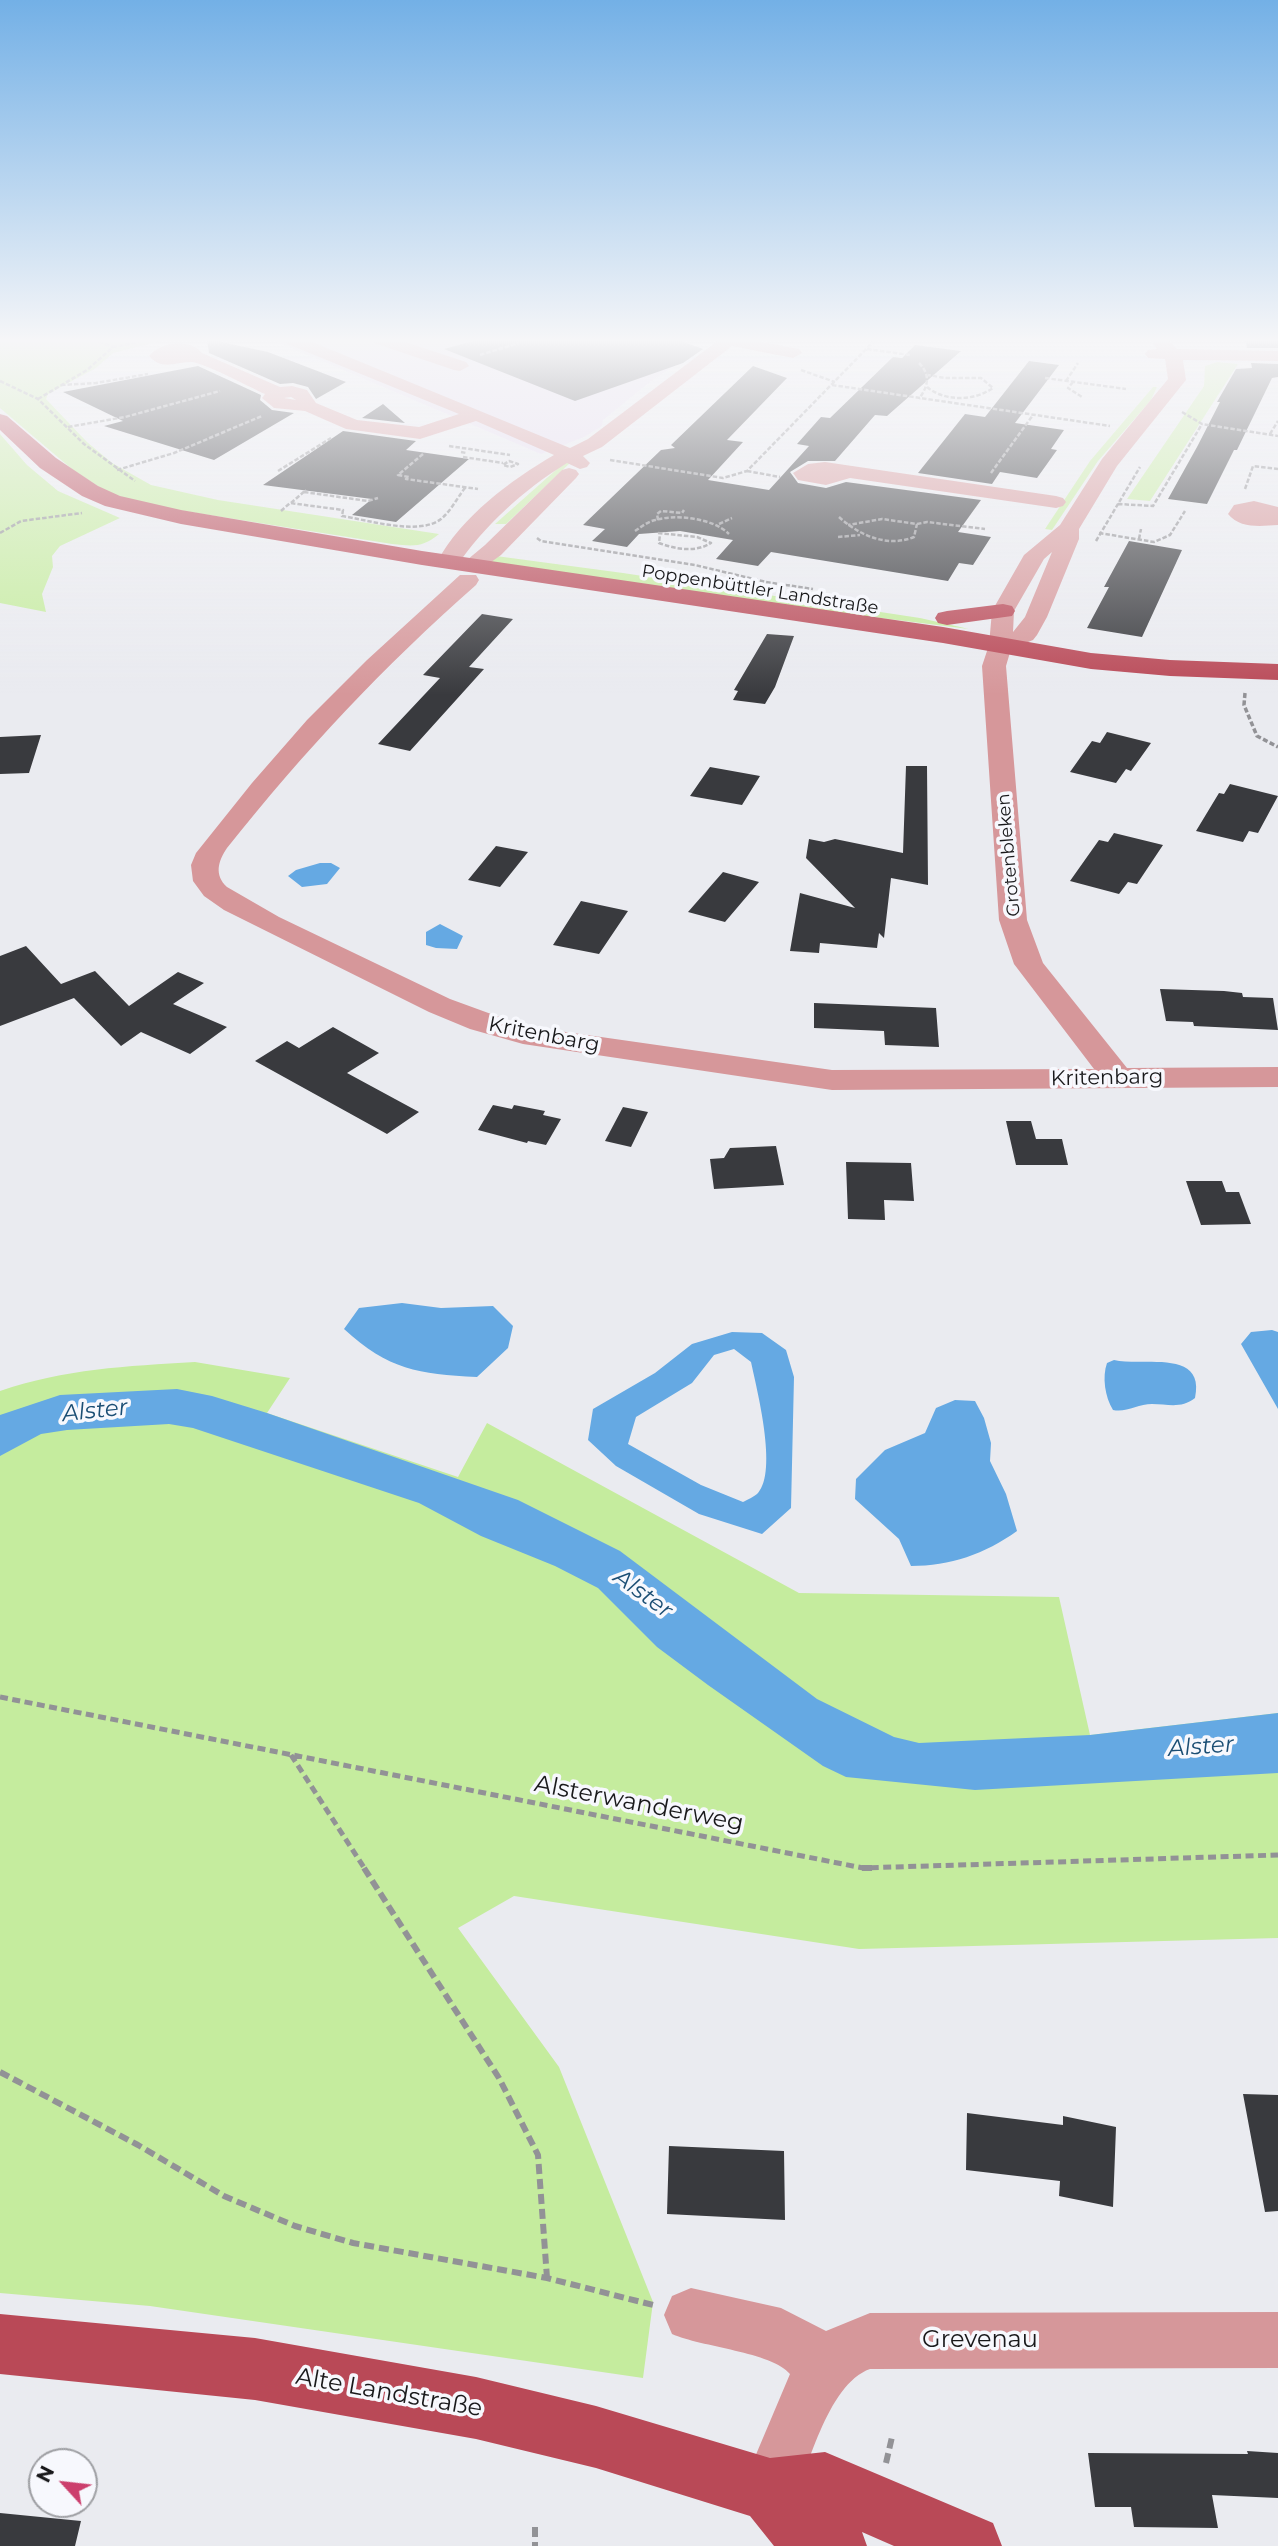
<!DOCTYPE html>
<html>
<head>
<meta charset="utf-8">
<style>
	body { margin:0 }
	#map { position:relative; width:1278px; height:2546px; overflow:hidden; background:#eaebf0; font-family:Montserrat,sans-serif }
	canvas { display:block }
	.north { position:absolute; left:28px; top:2448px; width:70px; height:70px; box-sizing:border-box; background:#f7f8fd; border:2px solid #9e9fa3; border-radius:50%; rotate:297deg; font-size:19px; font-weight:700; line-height:28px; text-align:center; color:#19191b }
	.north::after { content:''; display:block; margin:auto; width:24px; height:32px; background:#cc3f6d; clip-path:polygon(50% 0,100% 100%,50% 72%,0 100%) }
</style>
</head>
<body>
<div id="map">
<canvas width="1278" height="2546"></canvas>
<div class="north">N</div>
</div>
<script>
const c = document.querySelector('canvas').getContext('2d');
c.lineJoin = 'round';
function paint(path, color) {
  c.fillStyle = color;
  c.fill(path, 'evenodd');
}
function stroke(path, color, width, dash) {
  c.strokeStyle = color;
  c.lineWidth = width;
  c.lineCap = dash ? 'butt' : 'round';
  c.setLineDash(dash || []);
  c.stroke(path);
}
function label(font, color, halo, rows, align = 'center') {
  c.font = font + ' Montserrat,sans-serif';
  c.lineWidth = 7;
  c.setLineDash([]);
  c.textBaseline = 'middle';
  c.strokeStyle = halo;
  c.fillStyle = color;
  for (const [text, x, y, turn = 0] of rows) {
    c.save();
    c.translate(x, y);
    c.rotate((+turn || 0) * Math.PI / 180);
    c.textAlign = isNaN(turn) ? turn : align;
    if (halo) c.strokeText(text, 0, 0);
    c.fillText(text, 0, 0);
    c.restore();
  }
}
const commercial = new Path2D(`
	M270 339H675L701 348 650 382 603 420 602 426 584 437 541 454Z`);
const green = new Path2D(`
	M0 339H168L113 353 96 368 48 394 46 399 87 442 112 463 151 485 218 500 439 534C423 548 412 546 392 544L146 505 107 492 73 470 0 408Z
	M1217 362 1238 364 1150 501 1127 499 1204 386 1205 366Z
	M1153 387H1157L1151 400 1098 461 1052 530 1045 529 1090 461Z
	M0 434 27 465 58 491 120 518 60 546 52 556 53 567 42 594 46 612 0 603Z
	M566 461 570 463 506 524H495Z
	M496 556 623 573 920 618 969 629 785 606 492 563 488 559Z
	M195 1362 290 1378 267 1413 458 1477 487 1423 799 1593 1059 1597 1090 1735 1278 1713V1938L859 1949 514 1896 458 1928 559 2067 653 2302 643 2378 150 2306 0 2293V1391C65 1369 126 1366 195 1362Z`);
const water = new Path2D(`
	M320 863H331L340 868 327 884 302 887 288 876 296 870Z
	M440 924 463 936 457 949 436 948 426 945V932Z
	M402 1303 441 1308 493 1306 513 1326 508 1348 477 1377C418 1374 389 1370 344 1329L359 1308Z
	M1272 1330 1278 1332V1409L1241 1344 1251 1332Z
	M732 1332 762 1333 786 1350 794 1377 791 1508 762 1534 699 1514 616 1466 588 1440 593 1409 655 1373 692 1344ZM734 1349 751 1362C757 1390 778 1471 758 1493 754 1497 747 1500 743 1502L701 1485 628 1444 636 1417 692 1383 714 1355Z
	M1114 1360C1141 1367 1206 1348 1195 1398 1181 1409 1168 1404 1152 1404 1138 1404 1126 1413 1113 1410 1105 1397 1102 1377 1107 1363Z
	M177 1389 212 1396 267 1413 518 1500 620 1551 817 1699 894 1737 919 1743 1090 1735 1278 1713V1773L975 1790 846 1777 823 1766 708 1685 657 1647 598 1588 555 1566 481 1536 419 1503 193 1428 169 1424 67 1430 41 1434 0 1456V1415L60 1395Z
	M955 1400 975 1401 984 1418 991 1443 990 1461 1006 1494 1017 1531C985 1554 950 1566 911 1566L899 1539 855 1499 856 1479 885 1450 925 1433 936 1408Z`);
const building = new Path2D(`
	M207 339 268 352 346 382 316 399 308 387 293 383 280 384 209 353Z
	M480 339H675L703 349 683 363 575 401 444 349Z
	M1245 339H1278V348H1247Z
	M915 345 961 351 887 416 875 415 835 461H808L790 472 798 483 826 488 846 482 981 500 958 532 991 537 973 565 959 563 948 581 771 552 758 566 716 559 733 540 680 531 639 534 627 547 592 541 605 529 583 525 661 450 675 448 671 445 753 366 787 378 727 440 743 442 708 480 769 490 809 446 797 444 821 417 830 418 893 357 902 358Z
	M1029 361 1059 365 1015 423 1064 430 1051 449 1057 450 1037 478 1000 472 992 484 918 473 965 414 985 417Z
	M1251 363 1278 364V377L1272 378 1237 450H1234L1207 504 1168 499 1197 447 1220 402H1217L1236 369 1252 368Z
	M198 366 261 395 260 400 272 410 294 413 214 460 104 426 123 421 63 392Z
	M383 404 405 423 362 418Z
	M343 431 416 441 406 450 469 459 396 522 352 515 372 499 263 485Z
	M1129 541 1182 550 1142 637 1087 628 1109 587H1104Z
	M482 614 513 619 469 667 484 669 410 751 378 744 440 678 423 675Z
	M767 634 794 636 775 687 765 704 733 700 738 691 734 690Z
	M1107 732 1151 743 1131 771 1126 769 1116 783 1070 772 1092 741 1100 743Z
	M41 735 29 773 0 774V737Z
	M906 766H927L928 885 891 878 884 938 879 933 877 948 820 943 819 953 790 951 800 893 855 908 806 858 809 839 824 842 835 839 903 853Z
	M710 767 760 776 742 805 690 796Z
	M1230 784 1278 796 1258 833 1249 831 1243 842 1196 831 1219 793 1224 794Z
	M1114 833 1163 845 1137 884 1128 882 1119 894 1070 881 1099 840 1108 842Z
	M496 846 528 852 500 887 468 880Z
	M723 872 759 882 725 922 688 912Z
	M581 901 628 911 599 954 553 945Z
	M26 946 61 984 95 971 129 1006 178 972 204 983 173 1004 227 1027 190 1054 141 1032 121 1046 74 998 0 1026V956Z
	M1160 989 1224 991 1242 993 1243 997 1273 998 1278 1030 1194 1026 1193 1022 1166 1021Z
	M814 1003 936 1008 939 1047 885 1045 884 1031 814 1028Z
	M333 1027 379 1053 347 1073 419 1112 387 1134 255 1061 287 1041 299 1048Z
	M493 1105 512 1109 514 1105 545 1111 543 1115 561 1119 546 1145 528 1141 527 1143 478 1130Z
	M623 1107 648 1112 631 1147 605 1141Z
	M1006 1121H1031L1036 1139H1062L1068 1165H1016Z
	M776 1146 784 1185 714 1189 710 1159 724 1158 730 1148Z
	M846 1162 911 1163 914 1201 884 1200 885 1220 848 1219Z
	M1186 1181H1222L1226 1192H1239L1251 1224 1201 1225Z
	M1243 2094 1278 2095V2211L1265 2212Z
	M967 2113 1063 2125V2116L1116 2127 1113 2207 1059 2196 1060 2181 966 2170Z
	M669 2146 784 2151 785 2220 667 2214Z
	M1247 2451 1278 2453V2498L1212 2495 1218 2528 1134 2527 1131 2507H1095L1088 2453 1248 2454Z
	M0 2513 81 2521 75 2546H0Z`);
const pathFar3 = new Path2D(`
	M93 339 113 347
	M867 349 910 355
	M480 355 519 343
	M919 363C931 375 928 386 919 399
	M801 370 835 382
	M1045 378 1126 389
	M0 381 38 399 84 444 135 481
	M1066 381 1078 363
	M1073 382 1068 388 1082 397
	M61 385 96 383 148 374
	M832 385 1110 426
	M927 387C945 402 974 401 993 388L981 378H945L928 375
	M38 399 87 370 113 347 139 342
	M1182 412 1202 424 1278 436
	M68 427 125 417 220 391
	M1270 434 1278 421
	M449 446 510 455
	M461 452 466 453
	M423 454 398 475 409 477 406 479 478 489
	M463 457 503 463
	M610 460 723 478 747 471 876 339
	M509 461 518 464 510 467 503 465Z
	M117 470 174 453 262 416
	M278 471 331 438
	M747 471 780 477
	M991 473 1033 415
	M1245 489 1253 466 1278 469
	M304 492 368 501 378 498
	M291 503 306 490
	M1118 504 1153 506 1202 424
	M281 511 290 503 343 510 342 516C368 520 419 536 441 519 451 511 457 498 465 488
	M839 517C859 535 887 548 914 537L917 524 882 519 848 525
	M658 520 657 514 661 511 682 513 684 510
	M719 524 732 518
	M917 524 927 522 985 529
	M635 531C641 527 647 522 655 520 676 514 713 518 729 534
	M0 533 21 521 82 513
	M658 533 697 537 711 543C695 553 675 549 659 543L660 534
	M1099 533 1154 542 1170 535 1185 511
	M838 537 860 535
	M537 538 541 541 695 565 766 582 813 589
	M1139 539 1141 529
	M1096 541 1140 467`);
const pathFar2 = new Path2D(`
	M1245 693 1244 705 1257 736 1278 747`);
const pathFar1 = new Path2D(`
	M0 1697 863 1868 1278 1855
	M291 1755 365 1869`);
const path = new Path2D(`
	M364 1868 499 2078 538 2155 547 2278
	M862 1868H872
	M0 2072 138 2145 224 2196 295 2226 353 2243 547 2278 653 2305
	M886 2463 892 2437
	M535 2527V2546`);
const minor = new Path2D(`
	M282 339H305L570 448 588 439 720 339H747L799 349 802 353 793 358 732 346 602 447 583 456 590 463 587 467 580 469 567 463C523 490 485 525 456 567H440L437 562C461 517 511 480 554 455L476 421 420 439 346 429 305 411 274 408 262 398 265 394C251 388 203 362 191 362 176 362 162 371 149 356 160 342 190 338 202 353L280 387 292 386 307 390 316 403 357 420 419 427 459 414 285 343ZM291 397 296 400 284 398Z
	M371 339H396L466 362 469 366 460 371 454 370 374 343Z
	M1150 339H1167L1177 349 1278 351V361L1183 360 1186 380 1117 466 1079 529V539L1047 617 1037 635 1033 640 1011 649 1006 666 1027 920 1043 963 1127 1068 1278 1067V1087L832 1090 523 1044 470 1029 429 1012 224 910 204 896 193 881 191 865 196 853 252 783 307 720 367 660 460 575H476L479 580 476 585C382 668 306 749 227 848 218 861 214 875 227 887L279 917 450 999 524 1026 832 1070 1094 1069 1014 964 999 920 982 666 989 645 992 611 1024 555 1060 525 1102 459 1168 379 1165 359 1148 358 1145 354 1148 350 1157 349ZM1052 552 1025 617 1013 632 1014 611 1044 559Z
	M825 462 1056 496 1063 498 1066 502 1063 506 1056 508 850 478 826 485 798 480 793 473 808 464Z
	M569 468 576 470 579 474 576 478 501 555 480 570H464L461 565 485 545 562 470Z
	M1254 501 1278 507V525C1261 526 1240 529 1228 514L1234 505Z
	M691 2288 781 2308 826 2331 870 2313 1278 2312V2368L870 2369C827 2384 807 2472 790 2510L770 2519 750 2510 741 2490 790 2374C772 2352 701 2347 672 2334L664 2315 672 2296Z`);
const major = new Path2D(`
	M0 414 7 416 56 458 98 486 120 496 181 510 422 551 943 627 1091 653 1170 660 1278 664V680L1170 676 1091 669 943 643 422 565 181 524 105 506 82 496 40 468 0 430Z
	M1003 604 1012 606 1015 611 1012 616 947 625 938 623 935 618 938 613 947 611Z
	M0 2314 255 2338 476 2377 596 2406 770 2458 825 2452 993 2523 1002 2546H894L862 2532 867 2546H774L750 2516 596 2468 476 2439 255 2400 0 2374Z`);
const farStreetnames = [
	["Poppenbüttler Landstraße",760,590,9],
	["Grotenbleken",1009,855,-95]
];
const streetNames = [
	["Kritenbarg",544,1035,11],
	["Kritenbarg",1107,1078,-1]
];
const waterNames = [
	["Alster",95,1411,-6],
	["Alster",643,1594,36],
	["Alster",1201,1747,-4]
];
const nearStreetnames = [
	["Alsterwanderweg",639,1804,11],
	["Grevenau",980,2340],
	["Alte Landstraße",389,2393,10]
];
paint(commercial, '#e7dcf1');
paint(green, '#c5ec9e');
paint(water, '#65a9e3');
paint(building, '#393a3e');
stroke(pathFar3, '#929296', 2.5, [4.5, 2]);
stroke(pathFar2, '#929296', 3.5, [5, 2.5]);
stroke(pathFar1, '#929296', 5, [8, 4.5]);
stroke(path, '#929296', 6, [10, 5]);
paint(minor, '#d6979a');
paint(major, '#b94957');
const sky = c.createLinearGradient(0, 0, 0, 695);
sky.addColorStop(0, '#73b0e6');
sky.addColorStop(0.49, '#f6f6f8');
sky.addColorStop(1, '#f6f6f800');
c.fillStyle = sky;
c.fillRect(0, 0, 1278, 695);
label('18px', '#19191b', '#f7f8fd', farStreetnames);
label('21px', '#19191b', '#f7f8fd', streetNames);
label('italic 23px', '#1b4e74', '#f7f8fd', waterNames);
label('24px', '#19191b', '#f7f8fd', nearStreetnames);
</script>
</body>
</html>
